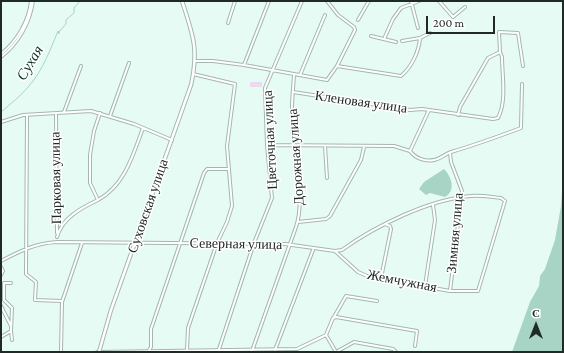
<!DOCTYPE html>
<html>
<head>
<meta charset="utf-8">
<style>
	body { margin:0 }
	#map { position:relative; width:564px; height:353px; overflow:hidden; background:#e6fbf4; font-family:"Crimson Pro",serif }
	canvas { display:block }
	.frame { position:absolute; inset:0; border:2px solid #212926; pointer-events:none }
	.north { position:absolute; left:516px; top:305px; width:40px; height:40px; -webkit-text-stroke:3px #fff; paint-order:stroke; rotate:0deg; font-size:11px; font-weight:700; line-height:16px; text-align:center; color:#212926 }
	.north::after { content:''; display:block; margin:auto; width:14px; height:18px; background:#212926; clip-path:polygon(50% 0,100% 100%,50% 72%,0 100%) }
	.scale { position:absolute; left:426px; top:16px; width:69px; height:18px; box-sizing:border-box; border:2px solid #212926; border-top:0; padding-left:5px; font-size:12px; line-height:14px; white-space:nowrap; color:#212926; -webkit-text-stroke:3px #fff; paint-order:stroke }
</style>
</head>
<body>
<div id="map">
<canvas width="564" height="353"></canvas>
<div class="frame"></div>
<div class="north">С</div>
<div class="scale">200 m</div>
</div>
<script>
const c = document.querySelector('canvas').getContext('2d');
c.lineJoin = 'round';
function paint(path, color) {
  c.fillStyle = color;
  c.fill(path, 'evenodd');
}
function stroke(path, color, width, dash) {
  c.strokeStyle = color;
  c.lineWidth = width;
  c.lineCap = dash ? 'butt' : 'round';
  c.setLineDash(dash || []);
  c.stroke(path);
}
function label(font, color, halo, rows, align = 'center') {
  c.font = font + ' "Crimson Pro",serif';
  c.lineWidth = 3;
  c.setLineDash([]);
  c.textBaseline = 'middle';
  c.strokeStyle = halo;
  c.fillStyle = color;
  for (const [text, x, y, turn = 0] of rows) {
    c.save();
    c.translate(x, y);
    c.rotate((+turn || 0) * Math.PI / 180);
    c.textAlign = isNaN(turn) ? turn : align;
    if (halo) c.strokeText(text, 0, 0);
    c.fillText(text, 0, 0);
    c.restore();
  }
}
const green = new Path2D(`
	M250 82H262V87H250Z`);
const water = new Path2D(`
	M444 169C452 177 456 191 445 197L430 193 426 195 419 189 424 182Z
	M563 177V352H512L530 302 539 286 540 276 545 269 555 240 561 206Z`);
const stream = new Path2D(`
	M1 112C10 104 21 96 29 86 43 70 50 50 58 31L59 34V32L66 24V20L74 13V8L80 1`);
const street = new Path2D(`
	M411 1 418 28
	M439 1 453 17 465 7
	M358 20 369 1
	M228 23 235 1
	M371 36 396 42
	M384 39 393 19 401 8 419 1
	M402 41 420 38 430 33
	M1 54C17 41 29 21 31 1
	M1 57C18 44 30 23 33 1
	M196 61H213L244 65 327 80 337 66 355 30 354 27 338 15 327 1
	M244 65 269 1
	M337 66 401 76C412 67 419 51 420 38
	M300 75 325 15
	M293 92 410 110 422 109 493 119 498 118C507 101 502 75 502 57L500 52
	M429 110 410 151C415 158 425 162 434 160 440 159 445 154 451 152 475 145 497 137 521 128L522 84
	M64 112 81 66
	M56 114 57 233
	M27 115 26 274 36 282 35 300 62 301
	M458 115 460 107 488 58 500 52 499 32 518 33 523 66
	M110 116 129 63
	M1 122 23 115 91 111 134 124 172 140
	M267 145 394 146 410 151
	M325 146 327 178
	M98 200C125 185 133 155 143 128
	M298 222 326 219 330 216 361 160 364 147
	M57 237C62 218 81 208 98 200L90 183V155L94 131 100 113
	M1 261C20 251 36 243 57 242L285 244 335 251 342 250C375 226 430 199 471 196 481 195 491 197 501 198L505 201 478 291H450L367 276 358 272 335 251
	M1 267 3 271 1 275
	M381 278 391 229 390 226 385 224
	M425 286 435 220 433 205
	M450 291 462 191 451 162 450 153
	M1 306 11 326
	M334 317 346 296 377 301
	M11 331 12 340
	M326 335 336 352
	M1 337 11 331 12 308 4 300V283H11
	M219 349 254 243 272 198 267 145 265 88 302 1
	M187 350 188 328 217 243 227 222 232 206 227 146 235 84 193 74
	M275 350 313 250
	M252 351 296 227C306 197 293 155 292 124 291 107 293 91 294 75
	M61 352 62 302 82 243
	M97 352 297 349 326 335 333 318 336 317 417 331 415 346
	M148 352 151 347V329L204 173 207 169H229
	M336 352 354 342 393 349 396 352`);
const secondary = new Path2D(`
	M99 352 111 310 191 85C199 49 193 35 182 1`);
const streetNames = [
	["Кленовая улица",361,102,8],
	["Цветочная улица",270,140,-93],
	["Дорожная улица",296,157,-94],
	["Парковая улица",56,178,-91],
	["Суховская улица",148,206,-71],
	["Зимняя улица",455,233,-85],
	["Северная улица",236,244,1],
	["Жемчужная",402,281,11]
];
const waterNames = [
	["Сухая",30,63,-59]
];
paint(green, '#ebdbf1');
paint(water, '#a7d4c5');
stroke(stream, '#a7d4c5', 1);
stroke(street, '#a3b7b0', 4);
stroke(secondary, '#a3b7b0', 4.5);
stroke(street, '#fff', 2);
stroke(secondary, '#fff', 2.5);
label('14px', '#212926', '#fff', streetNames);
label('italic 15px', '#083127', '#fff', waterNames);
</script>
</body>
</html>
